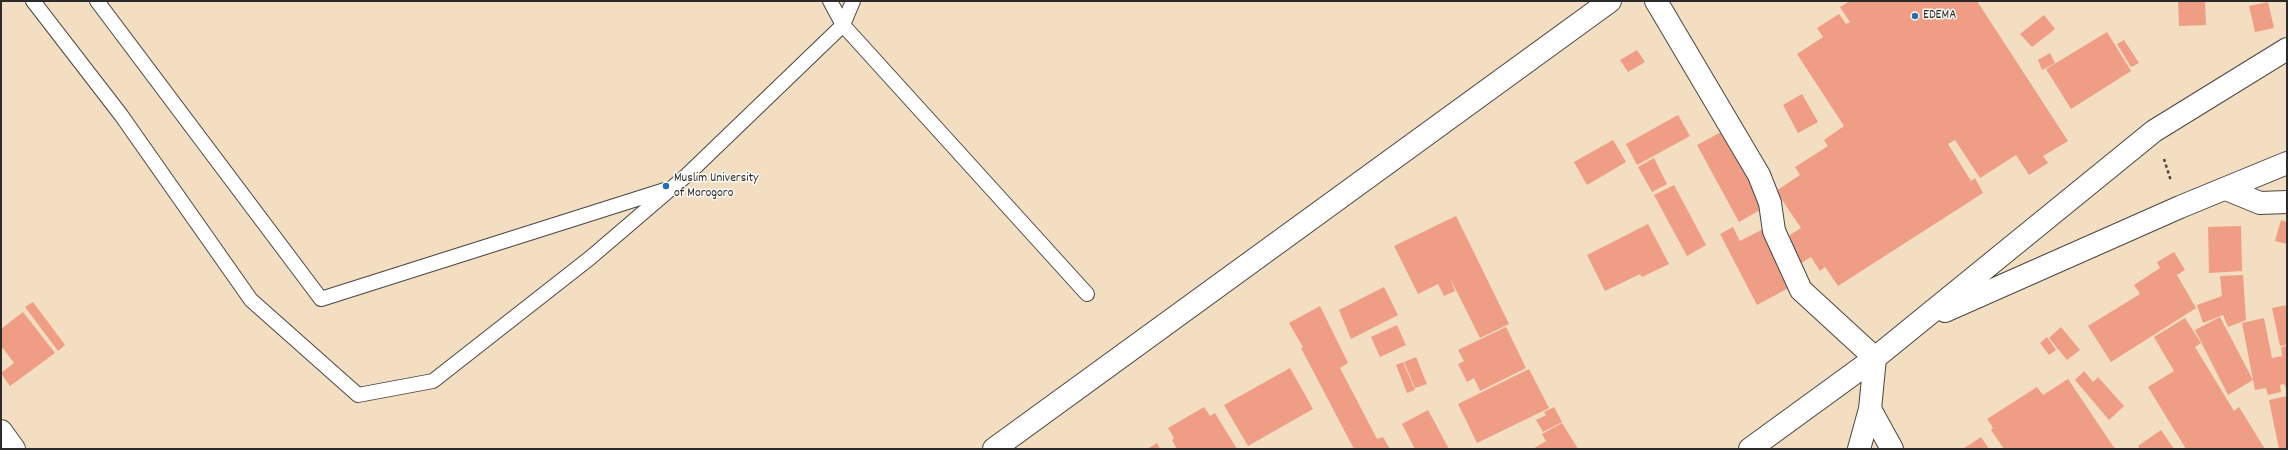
<!DOCTYPE html>
<html>
<head>
<meta charset="utf-8">
<style>
	body { margin:0 }
	#map { position:relative; width:2288px; height:450px; overflow:hidden; background:#f3dec1; font-family:Dekko,sans-serif }
	canvas { display:block }
	.frame { position:absolute; inset:0; border:2px solid #2b2b2b; pointer-events:none }
</style>
</head>
<body>
<div id="map">
<canvas width="2288" height="450"></canvas>
<div class="frame"></div>
</div>
<script>
const c = document.querySelector('canvas').getContext('2d');
c.lineJoin = 'round';
function paint(path, color) {
  c.fillStyle = color;
  c.fill(path, 'evenodd');
}
function stroke(path, color, width, dash) {
  c.strokeStyle = color;
  c.lineWidth = width;
  c.lineCap = dash ? 'butt' : 'round';
  c.setLineDash(dash || []);
  c.stroke(path);
}
function label(font, color, halo, rows, align = 'center') {
  c.font = font + ' Dekko,sans-serif';
  c.lineWidth = 3;
  c.setLineDash([]);
  c.textBaseline = 'middle';
  c.strokeStyle = halo;
  c.fillStyle = color;
  for (const [text, x, y, turn = 0] of rows) {
    c.save();
    c.translate(x, y);
    c.rotate((+turn || 0) * Math.PI / 180);
    c.textAlign = isNaN(turn) ? turn : align;
    if (halo) c.strokeText(text, 0, 0);
    c.fillText(text, 0, 0);
    c.restore();
  }
}
const building = new Path2D(`
	M1850 1H1977L2068 141 2043 156 2048 163 2029 175 2016 155 1980 178 1955 140 1948 144 1971 181 1975 178 1983 193 1838 286 1825 267 1820 271 1811 257 1795 267 1779 242 1801 228 1776 191 1800 175 1795 167 1828 146 1824 140 1844 126 1797 54 1823 37 1817 28 1839 14 1846 24 1850 22 1840 7Z
	M2178 1H2205L2206 25 2179 26Z
	M2268 2 2274 28 2255 32 2249 6Z
	M2044 15 2055 29 2032 47 2020 34Z
	M2107 32 2131 71 2071 109 2046 69Z
	M2124 40 2139 63 2131 67 2117 44Z
	M1637 50 1645 62 1628 72 1620 60Z
	M2050 53 2055 63 2042 70 2038 60Z
	M1802 94 1818 122 1798 133 1783 105Z
	M1678 115 1690 136 1637 165 1626 144Z
	M1725 130 1767 206 1739 222 1697 145Z
	M1613 140 1626 162 1587 185 1574 162Z
	M1654 158 1667 184 1652 192 1638 167Z
	M1674 185 1706 245 1687 256 1654 195Z
	M1456 216 1509 324 1480 338 1450 278 1455 291 1444 296 1438 284 1418 294 1394 246Z
	M2281 220 2287 222V244L2275 241Z
	M1648 224 1669 264 1642 277 1640 274 1605 291 1587 255Z
	M2241 226 2242 271 2209 273 2208 227Z
	M1733 227 1740 241 1763 229 1794 285 1757 305 1720 234Z
	M2174 252 2185 270 2177 275 2196 308 2111 362 2088 326 2140 294 2134 285 2160 268 2157 262Z
	M2243 275 2246 320 2228 327 2223 315 2203 323 2197 305 2222 296 2220 276Z
	M1384 287 1398 315 1351 339 1339 310Z
	M33 302 65 345 58 351 25 307Z
	M2287 305V345L2280 346 2272 308Z
	M1320 306 1348 363 1340 368 1377 439 1383 437 1390 449H1354L1301 348 1303 347 1289 323Z
	M23 312 55 353 10 386 1 373 14 363 3 348 1 350V329Z
	M2220 317 2253 380 2228 395 2195 330Z
	M2185 318 2201 343 2195 347 2234 411 2239 407 2265 449H2186L2148 387 2174 371 2154 337Z
	M2264 318 2272 358 2282 356 2281 347 2287 346V390L2284 384 2280 385 2281 392 2268 395 2266 388 2255 390 2242 323Z
	M1397 325 1406 345 1380 357 1371 337Z
	M1506 327 1526 368 1480 391 1474 378 1467 382 1458 364 1464 361 1458 350Z
	M2061 327 2080 350 2067 360 2049 338Z
	M2047 337 2056 350 2049 355 2040 343Z
	M1416 357 1427 384 1415 388 1404 362Z
	M1403 362 1415 390 1407 393 1396 365Z
	M1290 368 1313 409 1248 446 1224 405Z
	M1529 369 1549 408 1477 443 1458 404Z
	M2084 371 2093 382 2098 377 2124 406 2109 420 2075 380Z
	M2068 379 2115 449H2004L1991 430 1993 428 1987 419 2037 387 2043 395Z
	M2287 396V449H2279L2269 400Z
	M1204 407 1210 416 1215 413 1237 449H1177L1172 440 1174 438 1168 428Z
	M1554 407 1562 422 1543 432 1536 420 1546 415 1544 412Z
	M1428 410 1449 449H1415L1402 424Z
	M1562 423 1578 449H1533L1546 441 1542 434Z
	M2161 430 2174 449H2140L2138 446Z
	M1981 437 1989 449H1963Z
	M1157 443 1160 449H1147Z`);
const path = new Path2D(`
	M2164 159 2171 181`);
const service = new Path2D(`
	M33 1 121 115 251 300 358 395 433 381 590 258 687 175 843 25 853 1
	M97 1 321 299 665 190
	M830 1 843 25 1087 294`);
const minor = new Path2D(`
	M1656 1 1759 175 1770 203 1774 231 1801 290 1875 358 1870 409 1892 449
	M2226 189 2260 203 2287 202
	M1945 311 2180 207 2287 163
	M1 431 14 449
	M994 449 1610 1
	M1750 449 1875 358 2154 131 2287 49
	M1859 449 1870 409`);
const markers = [
	[1915,16,4,"#1f6fb2"],
	[666,186,4,"#1f6fb2"]
];
const poiNames = [
	["EDEMA",1923,16],
	["Muslim University",674,179],
	["of Morogoro",674,194]
];
paint(building, '#ef9d84');
stroke(service, '#494642', 16);
stroke(minor, '#494642', 24);
stroke(path, '#494642', 2.5, [3, 3]);
stroke(service, '#fff', 14);
stroke(minor, '#fff', 22);
for (const [x, y, r, color] of markers) {
  const dot = new Path2D();
  dot.arc(x, y, r, 0, 2 * Math.PI);
  c.fillStyle = color;
  c.fill(dot);
  stroke(dot, '#fdfcf7', 1.5);
}
label('13px', '#2b2b2b', '#fdfcf7', poiNames, 'left');
</script>
</body>
</html>
